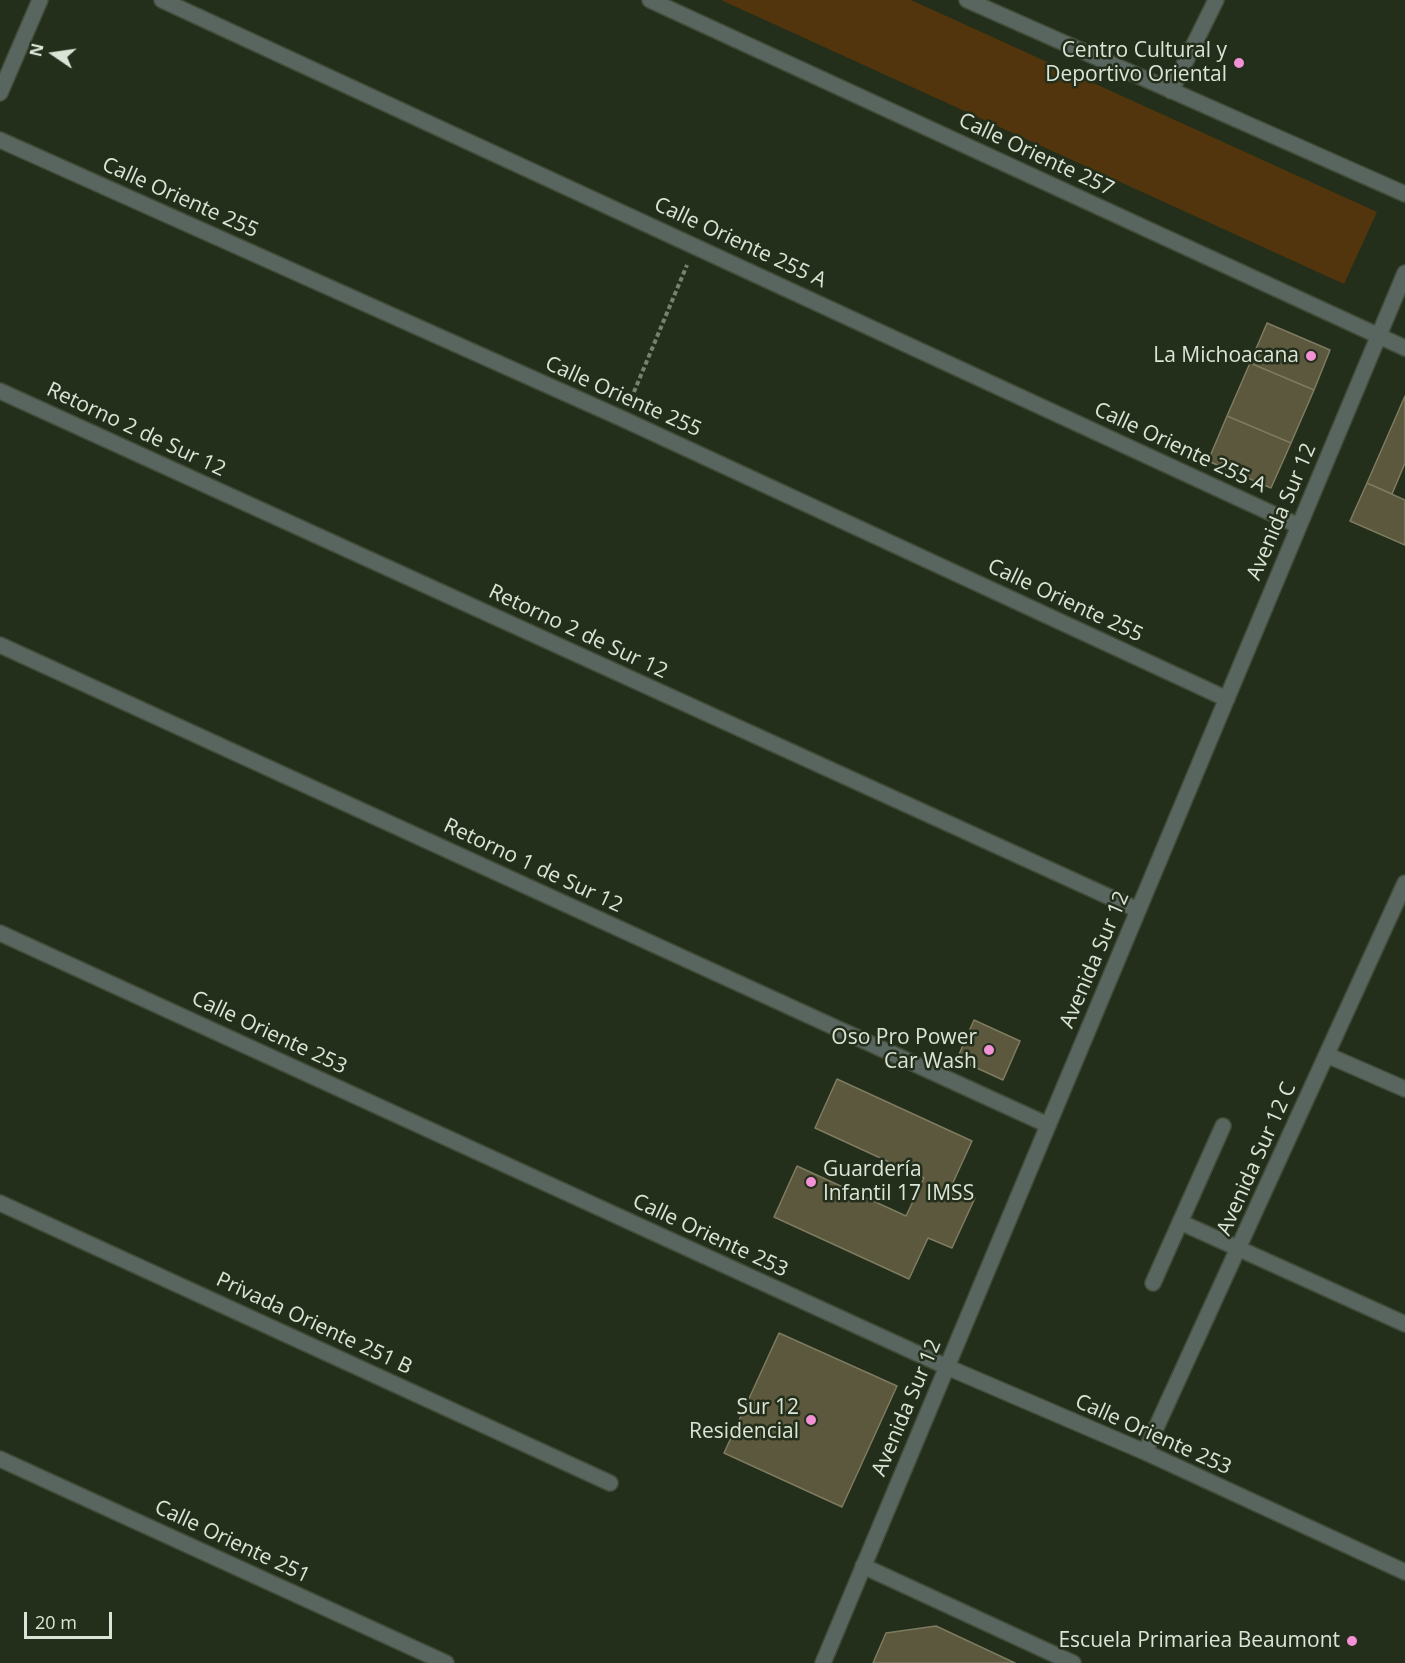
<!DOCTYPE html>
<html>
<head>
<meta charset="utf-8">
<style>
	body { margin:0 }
	#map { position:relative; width:1405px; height:1663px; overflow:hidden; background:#232f1a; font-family:"Open Sans",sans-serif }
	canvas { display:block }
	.north { position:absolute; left:24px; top:24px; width:60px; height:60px; -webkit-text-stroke:4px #232f1a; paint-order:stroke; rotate:283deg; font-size:16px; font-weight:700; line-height:24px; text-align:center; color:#dce4d7 }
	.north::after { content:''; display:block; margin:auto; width:21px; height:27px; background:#dce4d7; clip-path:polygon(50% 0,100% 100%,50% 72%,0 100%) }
	.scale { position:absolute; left:24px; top:1612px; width:88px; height:27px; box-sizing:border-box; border:3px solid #dce4d7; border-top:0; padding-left:8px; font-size:18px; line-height:21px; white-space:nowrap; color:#dce4d7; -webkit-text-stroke:4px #232f1a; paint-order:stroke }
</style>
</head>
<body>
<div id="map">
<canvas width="1405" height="1663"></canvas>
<div class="north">N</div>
<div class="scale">20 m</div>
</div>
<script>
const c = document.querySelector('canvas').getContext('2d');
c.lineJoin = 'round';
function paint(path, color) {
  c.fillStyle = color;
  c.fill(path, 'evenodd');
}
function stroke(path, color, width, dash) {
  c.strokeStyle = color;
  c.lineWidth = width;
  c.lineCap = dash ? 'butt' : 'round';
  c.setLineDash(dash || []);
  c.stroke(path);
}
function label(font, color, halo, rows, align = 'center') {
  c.font = font + ' "Open Sans",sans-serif';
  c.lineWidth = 5;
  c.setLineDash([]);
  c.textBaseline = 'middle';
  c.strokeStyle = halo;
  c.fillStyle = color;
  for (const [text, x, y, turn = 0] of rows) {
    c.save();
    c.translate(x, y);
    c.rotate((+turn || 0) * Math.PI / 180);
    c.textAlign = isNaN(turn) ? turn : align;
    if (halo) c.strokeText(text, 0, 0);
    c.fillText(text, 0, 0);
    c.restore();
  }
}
const green = new Path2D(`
	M721 0H911L1377 212 1344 284Z`);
const building = new Path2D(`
	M1267 323 1330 350 1314 390 1250 363Z
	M1250 363 1314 390 1291 443 1227 416Z
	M1405 396V463L1392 494 1367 483Z
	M1227 416 1291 443 1271 488 1208 461Z
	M1367 483 1405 500V545L1350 521Z
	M974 1020 1020 1041 1003 1080 957 1059Z
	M837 1079 972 1141 951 1187 975 1198 952 1248 928 1238 909 1279 774 1217 797 1166 906 1216 924 1178 815 1128Z
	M779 1333 897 1386 842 1507 724 1453Z
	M936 1626 1015 1663H873L886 1633Z`);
const path = new Path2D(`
	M631 399 687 265`);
const minor = new Path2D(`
	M162 0 1299 526
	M650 0 1405 348
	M967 0 1405 194
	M1171 91 1216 0
	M0 93 40 0
	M0 140 623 419 1227 699
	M0 391 1138 910
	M0 645 1048 1125
	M0 933 947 1367 1145 1452 1405 1572
	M1327 1055 1405 1089
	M0 1203 610 1483
	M1180 1222 1405 1324
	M1153 1283 1223 1126
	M1145 1452 1405 883
	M0 1459 446 1663
	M863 1566 1073 1663
	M823 1663 1405 273`);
const markers = [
	[1239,63,6,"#f391d6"],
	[1311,356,6,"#f391d6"],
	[989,1050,6,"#f391d6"],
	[811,1182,6,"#f391d6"],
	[811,1420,6,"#f391d6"],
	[1352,1641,6,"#f391d6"]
];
const poiNames = [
	["Centro Cultural y",1227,51],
	["Deportivo Oriental",1227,75],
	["La Michoacana",1299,356],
	["Oso Pro Power",977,1038],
	["Car Wash",977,1062],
	["Guardería",823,1170,"left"],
	["Infantil 17 IMSS",823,1194,"left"],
	["Sur 12",799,1408],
	["Residencial",799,1432],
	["Escuela Primariea Beaumont",1340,1641]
];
const streetNames = [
	["Calle Oriente 257",1036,155,25],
	["Calle Oriente 255",180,198,24],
	["Calle Oriente 255 A",740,243,25],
	["Calle Oriente 255",623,397,24],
	["Retorno 2 de Sur 12",136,430,25],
	["Calle Oriente 255 A",1180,448,25],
	["Avenida Sur 12",1282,512,-67],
	["Calle Oriente 255",1065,601,25],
	["Retorno 2 de Sur 12",578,632,25],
	["Retorno 1 de Sur 12",533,866,25],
	["Avenida Sur 12",1095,960,-67],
	["Calle Oriente 253",269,1033,25],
	["Avenida Sur 12 C",1257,1159,-66],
	["Calle Oriente 253",710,1236,25],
	["Privada Oriente 251 B",314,1324,25],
	["Avenida Sur 12",907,1408,-67],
	["Calle Oriente 253",1153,1435,24],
	["Calle Oriente 251",232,1542,25]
];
paint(green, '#52350c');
paint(building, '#5c583e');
stroke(building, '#7e7b60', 1.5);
stroke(minor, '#414c38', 18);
stroke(path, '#77816f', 4, [4.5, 3]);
stroke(minor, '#59655f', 15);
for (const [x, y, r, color] of markers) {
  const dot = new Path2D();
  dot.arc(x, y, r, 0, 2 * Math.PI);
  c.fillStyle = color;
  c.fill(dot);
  stroke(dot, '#232f1a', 2);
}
label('21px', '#dce4d7', '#232f1a', poiNames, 'right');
label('21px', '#dce4d7', '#232f1a', streetNames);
</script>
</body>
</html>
